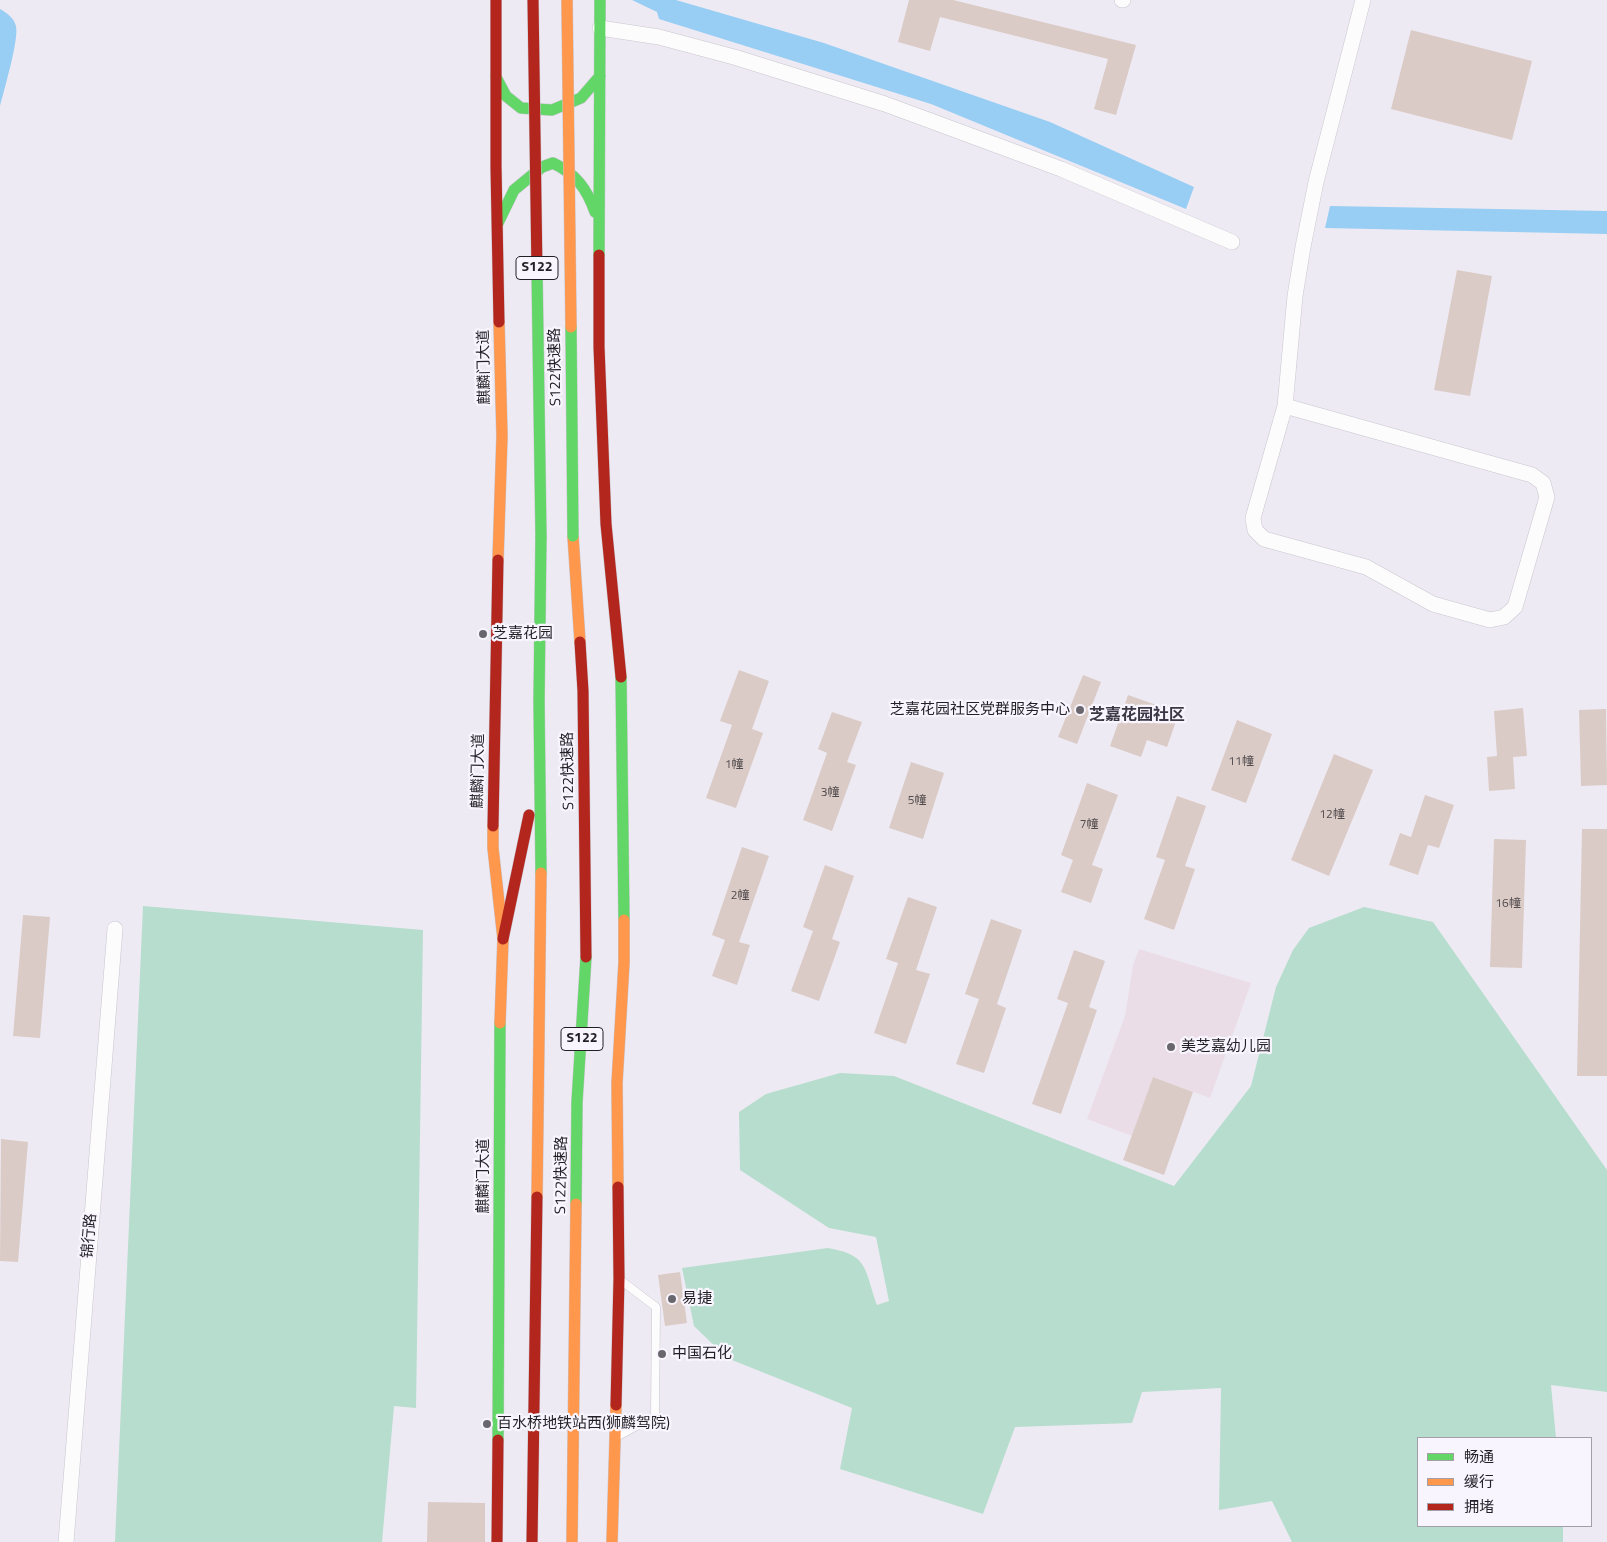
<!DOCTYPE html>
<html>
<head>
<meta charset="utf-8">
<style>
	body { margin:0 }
	#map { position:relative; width:1607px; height:1542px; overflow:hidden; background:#eeeaf3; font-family:"Titillium Web","Noto Sans SC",sans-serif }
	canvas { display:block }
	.legend { position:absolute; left:1417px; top:1437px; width:175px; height:90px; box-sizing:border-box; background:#f9f5ff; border:1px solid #a39fa8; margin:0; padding:6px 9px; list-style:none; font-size:15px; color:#221f25 }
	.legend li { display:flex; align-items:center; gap:10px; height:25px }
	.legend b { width:25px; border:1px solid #a39fa8 }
</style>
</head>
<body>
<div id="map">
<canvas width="1607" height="1542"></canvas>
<ul class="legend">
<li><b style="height:6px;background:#63d668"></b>畅通</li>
<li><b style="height:6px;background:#ff974d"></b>缓行</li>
<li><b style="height:6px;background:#b3261e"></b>拥堵</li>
</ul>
</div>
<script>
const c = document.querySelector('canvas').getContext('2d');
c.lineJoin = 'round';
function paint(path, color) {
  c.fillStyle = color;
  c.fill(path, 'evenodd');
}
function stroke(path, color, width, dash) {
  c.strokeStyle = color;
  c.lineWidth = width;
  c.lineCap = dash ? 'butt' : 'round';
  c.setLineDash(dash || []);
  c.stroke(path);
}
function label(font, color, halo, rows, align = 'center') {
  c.font = font + ' "Titillium Web","Noto Sans SC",sans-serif';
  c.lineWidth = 4.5;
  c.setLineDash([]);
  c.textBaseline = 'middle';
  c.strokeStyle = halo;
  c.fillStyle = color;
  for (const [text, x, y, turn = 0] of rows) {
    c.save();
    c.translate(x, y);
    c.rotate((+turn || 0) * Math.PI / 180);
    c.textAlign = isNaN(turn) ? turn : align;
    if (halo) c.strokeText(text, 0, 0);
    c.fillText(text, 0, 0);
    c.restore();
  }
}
const education = new Path2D(`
	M1139 949 1251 983 1210 1098 1153 1077 1132 1136 1087 1119 1125 1016 1133 965Z`);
const green = new Path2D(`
	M143 906 423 930 416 1408 394 1406 382 1542H115Z
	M1364 907 1433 922 1607 1170V1392L1551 1385 1556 1438H1418V1526H1563V1542H1292L1272 1501 1219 1510 1221 1388 1142 1392 1132 1423 1015 1427 983 1514 840 1469 852 1408 727 1358 694 1326 682 1268 828 1248C869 1255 864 1269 877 1305L889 1301 876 1237 829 1228 740 1170 739 1112 766 1094 840 1073 894 1076 1174 1186 1251 1086 1276 987 1293 950 1309 928Z`);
const water = new Path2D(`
	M632 0H676L824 43 1050 122 1194 187 1186 209 931 104 659 19 657 12Z
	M0 9C7 13 14 18 16 26 19 40 4 90 0 106Z
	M1330 206 1607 211V234L1325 228Z`);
const building = new Path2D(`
	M909 0H953L1136 45 1116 115 1094 109 1108 59 940 17 930 51 898 42Z
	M1411 30 1532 61 1512 140 1391 109Z
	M1457 270 1492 276 1470 396 1434 390Z
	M739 670 769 681 752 729 763 733 736 808 706 798 732 725 720 721Z
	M1083 675 1101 682 1077 744 1058 737Z
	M1128 695 1179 713 1167 747 1147 740 1141 757 1110 746Z
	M1523 708 1527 756 1513 757 1515 789 1489 791 1487 757 1497 756 1494 711Z
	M1606 709 1607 785 1581 786 1579 710Z
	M832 712 862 722 847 762 856 765 832 831 803 820 827 753 818 749Z
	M1237 720 1272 734 1246 803 1211 790Z
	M1334 754 1373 770 1329 876 1291 860Z
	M911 762 944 773 923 839 889 828Z
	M1087 783 1118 795 1092 865 1103 869 1091 903 1061 892 1073 860 1061 855Z
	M1425 795 1454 805 1439 848 1428 845 1418 875 1389 865 1400 833 1411 837Z
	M1177 796 1206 806 1185 866 1195 869 1174 930 1144 919 1165 860 1156 857Z
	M1582 829H1607V1076H1577Z
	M1494 839 1526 840 1522 968 1490 967Z
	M742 847 769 856 739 942 750 945 737 985 712 976 725 940 712 935Z
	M825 865 854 876 832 939 840 942 819 1001 791 991 813 931 803 927Z
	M908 897 937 907 916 970 930 974 906 1044 874 1033 898 963 886 959Z
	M23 915 50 917 40 1038 13 1036Z
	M991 919 1022 930 997 1004 1006 1008 984 1073 956 1064 979 999 965 994Z
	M1074 950 1105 961 1089 1007 1097 1010 1061 1114 1032 1104 1068 1003 1057 999Z
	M1153 1077 1193 1092 1164 1175 1123 1160Z
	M1 1139 28 1142 18 1262 0 1261Z
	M680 1272 687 1323 665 1326 658 1275Z
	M428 1502 485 1503V1542H427Z`);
const lane = new Path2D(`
	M618 1436 655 1416 656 1307 623 1282`);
const street = new Path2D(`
	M1122 0H1123
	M600 28 659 37 734 57 885 104 1061 169 1232 242
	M1285 406 1532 475 1543 483 1547 497 1515 607 1504 617 1490 620 1433 604 1366 567 1264 539 1255 530 1253 518 1285 406 1295 296 1303 247 1316 182 1363 0
	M66 1542 115 929`);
const fast = new Path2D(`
	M496 77 506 96 521 108 552 110 581 98 600 76
	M498 223 514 190 542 167 553 163C576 174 587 189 595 212
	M599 255 600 0
	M621 677 624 920
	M541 873 539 701 541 536
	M576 1204 577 1102 586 957
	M498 1440 500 1023`);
const slow = new Path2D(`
	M573 536 580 642
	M498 560 502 436 499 322
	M493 826V848L503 939 500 1023
	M618 1187 617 1083 624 963V920
	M537 1197 541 873
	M572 1542 576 1204
	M612 1542 616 1405`);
const jam = new Path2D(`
	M496 0V167L499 322
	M599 255V347L606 524 621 677
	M580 642 583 691 586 957
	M493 826 498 560
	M503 939 529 815
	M616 1405 619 1279 618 1187
	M497 1542 498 1440
	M532 1542 537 1197`);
const fastBridge = new Path2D(`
	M537 271 541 536
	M571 327 573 536`);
const slowBridge = new Path2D(`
	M567 0 571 327`);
const jamBridge = new Path2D(`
	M533 0 537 271`);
const markers = [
	[483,634,5,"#69666d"],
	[1080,710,5,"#69666d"],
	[1171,1047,5,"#69666d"],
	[672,1299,5,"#69666d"],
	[662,1354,5,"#69666d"],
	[487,1424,5,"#69666d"]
];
const numberNames = [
	["11幢",1241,762],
	["1幢",734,765],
	["3幢",830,793],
	["5幢",917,801],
	["12幢",1332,815],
	["7幢",1089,825],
	["2幢",740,896],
	["16幢",1508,904]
];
const shields = [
	[537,268,42],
	[582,1039,42]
];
const shieldNames = [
	["S122",537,268],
	["S122",582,1039]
];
const streetNames = [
	["麒麟门大道",485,367,-91],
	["S122快速路",556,367,-91],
	["麒麟门大道",479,771,-89],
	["S122快速路",569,771,-91],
	["S122快速路",562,1175,-89],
	["麒麟门大道",484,1176,-90],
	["锦行路",90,1236,-85]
];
const poiNames = [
	["芝嘉花园",493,634],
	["芝嘉花园社区党群服务中心",1070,710,"right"],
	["美芝嘉幼儿园",1181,1047],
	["易捷",682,1299],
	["中国石化",672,1354],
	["百水桥地铁站西(狮麟驾院)",497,1424]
];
const neighbourhoodNames = [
	["芝嘉花园社区",1137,716]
];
paint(education, '#eadde8');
paint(green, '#b6ddcd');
paint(water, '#98cef4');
paint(building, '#dbcbc6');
stroke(lane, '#c9c6ce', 9);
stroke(street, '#c9c6ce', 16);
stroke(fast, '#c9c6ce', 12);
stroke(slow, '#c9c6ce', 12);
stroke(jam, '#c9c6ce', 12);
stroke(lane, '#fcfcfd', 8);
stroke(street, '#fcfcfd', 15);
stroke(fast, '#63d668', 11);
stroke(slow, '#ff974d', 11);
stroke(jam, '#b3261e', 11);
stroke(fastBridge, '#c9c6ce', 12, []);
stroke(slowBridge, '#c9c6ce', 12, []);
stroke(jamBridge, '#c9c6ce', 12, []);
stroke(fastBridge, '#63d668', 11);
stroke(slowBridge, '#ff974d', 11);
stroke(jamBridge, '#b3261e', 11);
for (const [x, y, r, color] of markers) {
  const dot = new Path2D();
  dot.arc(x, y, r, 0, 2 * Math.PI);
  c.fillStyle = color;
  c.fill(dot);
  stroke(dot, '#f9f5ff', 2);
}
label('12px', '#504a4d', null, numberNames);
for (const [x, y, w] of shields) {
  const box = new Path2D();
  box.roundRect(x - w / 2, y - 11.5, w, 23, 4);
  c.fillStyle = '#f9f5ff';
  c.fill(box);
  stroke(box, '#221f25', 1);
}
label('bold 14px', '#221f25', null, shieldNames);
label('15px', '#221f25', '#f9f5ff', streetNames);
label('15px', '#221f25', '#f9f5ff', poiNames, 'left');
label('bold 16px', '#3c3744', '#f9f5ff', neighbourhoodNames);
</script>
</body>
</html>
